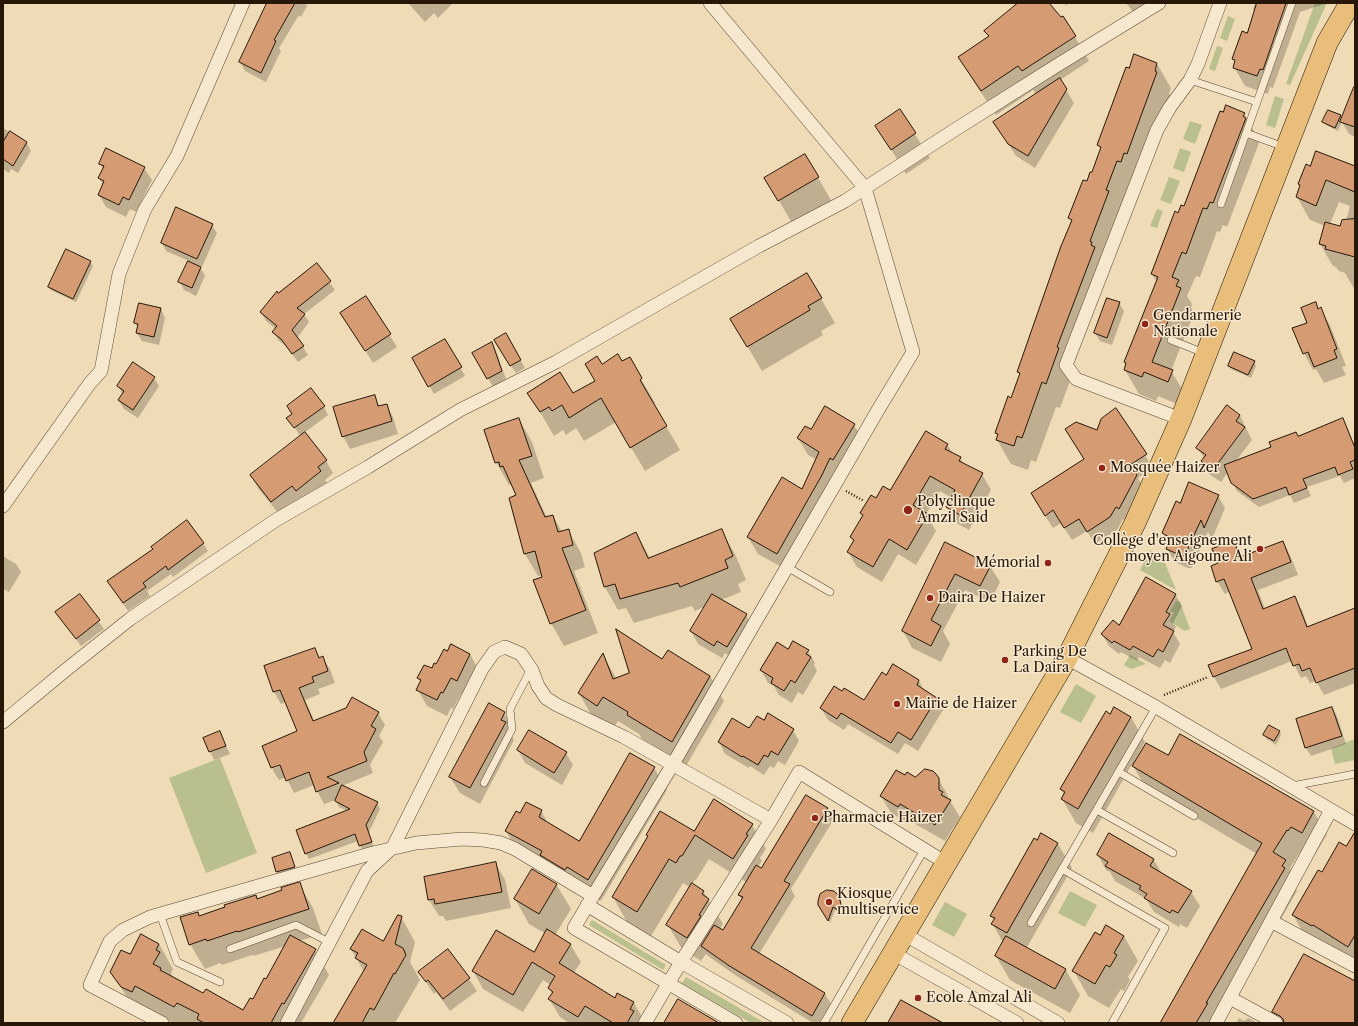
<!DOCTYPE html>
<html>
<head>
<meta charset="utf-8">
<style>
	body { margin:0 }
	#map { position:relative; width:1358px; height:1026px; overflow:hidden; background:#efdbb5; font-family:"Libre Caslon Text",serif }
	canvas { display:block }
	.frame { position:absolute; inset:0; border:4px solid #261709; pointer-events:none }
</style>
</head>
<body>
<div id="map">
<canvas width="1358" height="1026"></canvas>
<div class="frame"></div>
</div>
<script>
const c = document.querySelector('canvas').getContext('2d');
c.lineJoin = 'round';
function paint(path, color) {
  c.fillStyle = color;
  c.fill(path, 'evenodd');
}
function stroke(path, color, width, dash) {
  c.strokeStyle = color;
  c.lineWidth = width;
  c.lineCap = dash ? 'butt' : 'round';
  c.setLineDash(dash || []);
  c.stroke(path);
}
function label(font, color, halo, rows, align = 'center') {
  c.font = font + ' "Libre Caslon Text",serif';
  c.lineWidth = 3;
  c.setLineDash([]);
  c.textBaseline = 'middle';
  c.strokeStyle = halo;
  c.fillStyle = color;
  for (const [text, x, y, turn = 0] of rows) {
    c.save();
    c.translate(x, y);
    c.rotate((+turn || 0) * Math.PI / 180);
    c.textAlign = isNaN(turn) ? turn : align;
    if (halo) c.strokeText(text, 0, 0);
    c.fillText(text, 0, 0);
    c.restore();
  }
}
const green = new Path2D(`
	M1315 3H1327L1290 85 1286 84Z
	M1228 16 1235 19 1227 41 1220 38Z
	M1217 46 1223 48 1215 71 1209 69Z
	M1275 96 1284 99 1275 128 1266 125Z
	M1190 121 1202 125 1195 144 1183 139Z
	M1180 148 1191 152 1184 172 1173 168Z
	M1169 177 1180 181 1171 204 1160 200Z
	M1157 209 1163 211 1157 228 1150 226Z
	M1150 550 1163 558 1176 590 1140 570Z
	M1176 601 1180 602 1190 629 1185 631 1169 621 1174 613 1170 611Z
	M1130 655 1146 664 1131 669 1124 665Z
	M1076 684 1096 696 1081 723 1060 712Z
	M1355 739V760L1335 764 1331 748Z
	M220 758 257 853 206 873 169 778Z
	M1070 891 1097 905 1085 927 1058 913Z
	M945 902 967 914 954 937 932 925Z
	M592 920 666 965 663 970 589 925Z
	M686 977 765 1023H751L682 983Z`);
const shadow = new Path2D(`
	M268 3H306L307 6 301 17 299 15 279 48 281 51 266 82 245 71 240 62Z
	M408 3H453L438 18 434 13 425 22Z
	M1020 3H1048L1075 37 1089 61 1060 80 1074 103 1035 168 1016 156 1002 134 1036 94 1033 90 996 115 974 82 960 57 989 37 986 31Z
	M1064 3H1069L1066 6Z
	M1126 3H1148L1135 14Z
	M1255 3H1327L1300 12 1273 88 1270 87 1268 94 1245 86 1234 67 1236 63 1234 59 1248 34 1255 12 1253 9Z
	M1157 64 1171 88 1169 94 1171 97 1109 272 1071 371 1073 373 1060 408 1056 407 1036 462 1031 460 1028 470 1011 464 997 440 998 437 996 433 1011 399 1020 376 1018 372 1062 246 1072 223 1070 218 1092 173 1101 150 1098 145 1130 69Z
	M1355 88V137L1349 134 1342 122 1338 131 1326 125 1324 122 1340 116 1342 119Z
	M900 111 930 158 906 174 877 126Z
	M1244 114 1258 138 1259 143 1227 227 1223 225 1220 232 1217 231 1200 277 1196 276 1187 296 1192 304 1191 308 1194 313 1171 371 1186 395 1182 406 1158 396 1156 401 1139 394 1125 370 1126 365 1125 362 1157 283 1152 274 1179 214 1184 208Z
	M3 128 27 143 31 151 18 173 11 169 9 173 3 169Z
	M805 155 832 202 793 225 766 178Z
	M100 164 144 168 152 180 136 212 130 209 126 217 106 207 99 195 103 185 99 178 104 170Z
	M1355 167V290L1345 273 1339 271 1336 267 1333 266 1320 244 1325 226 1310 220 1297 197 1301 188 1299 184 1310 168ZM1339 202 1350 206 1346 221 1341 227 1330 224Z
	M212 225 217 233 202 267 199 265 205 276 196 296 184 290 180 282 189 261 166 251 162 243Z
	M90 262 93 266 76 302 51 290 49 287Z
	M317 264 335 290 304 314 309 322 297 338 308 355 298 362 287 347 278 340 274 332 276 329 266 321 261 312 278 294Z
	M807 274 835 323 821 331 823 335 762 371 731 319Z
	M366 298 397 347 373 363 349 325Z
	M1119 303 1124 311 1112 345 1100 341 1095 333Z
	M1315 304 1319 310 1320 309 1330 325 1346 366 1342 367 1346 375 1324 383 1316 369 1313 370 1304 353 1308 323ZM1313 351 1304 354V352Z
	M161 309 165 318 159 345 142 341 137 333 138 328 135 323Z
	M506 335 525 368 516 373 500 349Z
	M445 340 465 376 434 394 413 358Z
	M491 343 496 351 506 379 493 387 474 353Z
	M629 358 655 403 653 404 680 450 645 471 616 422 584 441 576 428 566 435 563 430 554 436 529 393 573 394 596 381 601 366 622 363Z
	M1254 362 1256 366 1251 378 1231 369 1229 366Z
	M154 378 159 386 138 418 124 409 119 401 123 395 118 386Z
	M374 396 380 407 386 405 393 417 398 434 350 449 343 436Z
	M324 407 328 415 304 433 326 461 333 473 325 480 328 484 304 503 300 498 279 514 258 488 251 476 301 437 288 418Z
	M826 407 854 425 864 442 787 570 758 554 748 537 803 490 817 460 808 455 798 438 811 431Z
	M1227 407 1240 416 1252 440 1236 461 1343 420 1355 447V470H1354L1355 478 1344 483 1340 476 1307 487 1311 496 1294 503 1290 495 1259 507 1237 491 1228 472 1221 482 1209 474 1202 461 1204 458 1198 448Z
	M1116 410 1153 468 1138 478 1144 489 1127 521 1123 519 1117 530 1095 544 1087 531 1072 540 1061 523 1053 528 1039 506 1085 460 1097 431Z
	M519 419 532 442 544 478 531 483 547 518 553 516 562 532 568 530 581 553 585 567 574 571 598 633 564 646 551 623 543 575 538 576 525 554 510 498 517 495 512 484 509 485 496 462Z
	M947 444 953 454 960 458 964 464 982 474 991 490 969 530 956 523 947 507 952 498 940 491 926 514 936 531 916 565 898 554 882 582 857 567 848 552 854 542 851 537 863 516 862 513 877 499 890 491Z
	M1218 496 1225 508 1212 539 1208 532 1192 568H1188L1175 562 1167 549 1169 544 1163 533 1180 504Z
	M721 530 735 554 746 580 738 584 741 592 721 600 746 615 754 628 735 659 725 653 722 658 698 644 691 631 706 606 695 611 692 606 634 623 626 608 618 610 605 587 636 533 650 558Z
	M1234 542 1242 558 1283 542 1290 555 1298 575 1258 590 1265 609 1294 598 1302 610 1308 627 1355 609V683L1324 695 1316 681 1310 683 1306 676 1301 678 1292 661 1221 689 1214 677 1253 649 1230 591 1225 594 1217 581 1219 564Z
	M203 543 208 551 173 577 171 574 147 591 150 596 128 611 108 581Z
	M946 543 990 566 1000 582 990 602 965 590 943 631 950 644 941 662 912 648 903 631Z
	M3 556 16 564 21 572 9 592 3 589Z
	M1175 594 1182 606 1173 623 1176 627 1173 632 1180 644 1170 663 1165 660 1160 668 1139 657 1137 661 1121 652 1119 654 1109 646 1102 634Z
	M80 595 104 629 81 646 57 613Z
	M315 649 320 658 322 657 330 669 335 683 318 689 320 694 305 700 315 722 378 713 385 725 379 736 383 742 370 765 373 773 342 786 377 803 380 809 369 832 374 848 363 851 358 841 309 859 306 853 347 811 339 807 335 800 324 804 314 785 294 793 286 777 279 780 272 769 285 764 272 767V768L263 746 299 732 286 702 281 704 274 692 265 667Z
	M789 651H808L815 663 814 665 817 671 803 695 798 692 792 703 779 695 774 686 768 683 761 670Z
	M470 654 479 671 467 697 461 694 453 709 451 708 447 716 427 706 418 690 421 683 418 678 437 665Z
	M603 655 616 678 663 660 710 676 724 701 686 766 642 739 639 734 618 721 612 730 593 718 579 693Z
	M893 665 919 681 924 691 936 698 943 710 918 751 905 743 898 754 848 724 844 730 828 720 821 708 864 702 887 676Z
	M1332 708 1337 716 1346 744 1311 756 1306 748Z
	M504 713 514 730 511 734 514 740 480 804 460 793 450 777Z
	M1110 715 1131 717 1145 742 1135 760 1136 761 1168 757 1180 736 1314 812 1327 834 1315 855 1304 849 1301 853 1300 852 1290 868 1298 882 1295 887 1297 891 1221 1023H1162L1257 854 1146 788 1132 764 1093 833 1076 823 1062 799 1064 795 1061 789Z
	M765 721 793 730 799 741 785 765 778 761 774 768 770 766 764 775 750 766 749 768 725 754 719 742 750 730Z
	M1279 731 1281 735 1276 745 1267 739 1264 735Z
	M219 732 230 754 214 760 204 738Z
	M518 750 566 753 573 765 562 785 525 763Z
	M654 768 667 790 601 901 518 853 506 831 520 814 541 811 549 825 579 843Z
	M905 776 938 778 948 796V800L950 801 960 817 945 841 910 821 908 823 891 813 881 796Z
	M806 796 828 809 834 819 791 889 795 896 759 954 825 994 831 1004 819 1023H813L735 975 708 956 706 954 701 961 682 949 668 925 691 888 683 883 651 936 627 922 613 897 648 837 647 835 694 832 752 825 766 849 760 858 762 861 758 867 762 869ZM709 859 746 882 739 895 742 900 723 931 720 929 723 924 703 891 692 884 695 880H696Z
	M1110 835 1154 860 1162 874 1191 892 1200 906 1187 928 1180 924 1179 927 1154 912 1146 899 1115 881 1110 872 1106 870 1098 855Z
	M1058 844 1072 868 1026 949 1066 970 1080 995 1070 1013 1010 980 996 956 1003 943 993 924 994 921 991 916Z
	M1347 847H1355V966L1307 940 1293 915 1322 873Z
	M291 857 296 871 279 876 273 858Z
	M496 864 505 880 511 908 446 921 443 916H439L429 900Z
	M299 884 313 908 322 934 299 941 315 950 329 975 301 1023H173L149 1010 136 1011 126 996 112 972 130 956 159 944 173 969 171 973 173 978 204 995 244 1012 267 980 286 946 253 956 252 955 222 965 220 963 205 969 190 944 197 913 199 917 255 896 258 900Z
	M556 884 571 909 555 935 570 944 581 962 573 974 615 999 618 994 634 1003 644 1021 643 1023H569L560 1017 549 999 552 994 549 988 551 985 543 980 523 1012 483 989 473 971 534 953 546 934 529 924 515 899Z
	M838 897 843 915 835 910 830 923 819 905Z
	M401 917 415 942 410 962 420 980 395 1023H334L364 972 351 949 383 942Z
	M1100 936H1124L1138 961 1128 977 1130 980 1124 991 1121 989 1109 1008 1088 996 1074 971Z
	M448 951 469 979 477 991 450 1011 436 992 434 994 419 972Z
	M1355 983V1023H1280L1273 1012Z
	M1239 1018 1244 1021 1248 1018 1258 1023H1236Z`);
const building = new Path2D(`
	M267 3H295L274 40 276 41 261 73 239 62Z
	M1018 3H1049L1061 17 1063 16 1076 36 1022 71 1018 66 981 91 958 57 989 36 984 31Z
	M1257 3H1286L1263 70 1260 69 1257 76 1233 68 1235 60 1232 59 1242 31 1247 33Z
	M1134 54 1157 63 1155 71 1157 72 1127 154 1124 153 1121 162 1117 161 1106 190 1109 191 1090 241 1092 242 1091 245 1095 247 1057 347 1059 348 1046 384 1042 382 1022 438 1017 436 1014 446 996 440 998 434 995 433 1008 396 1011 398 1020 373 1017 372 1061 246 1072 220 1068 218 1083 180 1087 181 1090 172H1092L1101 147 1097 145 1126 67 1129 68Z
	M1060 78 1067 89 1028 156 1008 144 993 122Z
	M1354 87H1355V127L1340 122Z
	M1226 105 1245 113 1243 116 1246 118 1213 203 1210 202 1207 209 1203 208 1186 254 1182 252 1172 277 1179 280 1176 286 1181 288 1152 362 1173 370 1168 382 1144 372 1142 377 1124 370 1126 363 1124 362 1158 277 1151 274 1175 211 1178 213 1181 205 1184 206 1220 111 1223 112Z
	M900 109 916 133 891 150 875 126Z
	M1328 110 1341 115 1335 128 1322 122Z
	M10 131 27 142 13 166 3 159V142Z
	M106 148 145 167 129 200 123 197 119 205 98 195 104 181 98 178 104 166 99 164Z
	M1316 151 1355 166V192L1326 180 1316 206 1296 197 1300 185 1298 184 1306 164 1310 166Z
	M805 154 819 177 778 201 764 178Z
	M176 207 213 224 197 259 161 243Z
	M1355 219V257L1325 249 1326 246 1319 244 1325 222 1340 226 1342 220Z
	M66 249 91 261 73 299 48 287Z
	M188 261 201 267 192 288 178 282Z
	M317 263 331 281 297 308 305 314 292 330 304 346 292 354 281 339 272 332 277 326 260 312 277 291 278 293Z
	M807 273 822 298 808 306 810 310 747 347 730 319Z
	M366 296 391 334 365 351 340 313Z
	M1107 298 1120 302 1107 338 1094 333Z
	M1316 302 1318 309 1321 307 1337 349 1334 350 1337 358 1314 367 1308 352 1303 354 1292 328 1307 323 1301 308Z
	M139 303 161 308 154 337 136 333 138 324 134 323Z
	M506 333 521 360 510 366 494 340Z
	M445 339 462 367 428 387 412 358Z
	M492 342 502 371 487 379 472 353Z
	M1234 352 1255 361 1248 375 1228 366Z
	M618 354 622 361 630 357 642 378 640 380 667 426 630 448 601 398 569 418 562 405 552 411 549 407 540 412 527 393 560 372 573 393 595 381 585 364 597 356 602 364Z
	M133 362 155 377 133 410 118 400 124 391 117 386Z
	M311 388 325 406 294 428 286 418 292 414 287 406Z
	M375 395 378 406 387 404 392 421 342 437 333 407Z
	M1227 405 1240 415 1236 421 1245 427 1213 470 1201 461 1206 455 1196 448Z
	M825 406 855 424 833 460 830 458 822 475 777 554 747 537 782 477 802 489 819 452 797 438 805 426 811 429Z
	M1116 408 1147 454 1130 465 1137 475 1119 509 1116 507 1110 517 1087 532 1079 519 1064 528 1053 510 1045 516 1031 493 1084 459 1065 429 1076 422 1097 430 1101 419Z
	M519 418 532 456 519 460 545 517 553 515 558 532 569 529 573 545 562 548 586 610 550 624 533 580 542 577 535 551 524 554 509 498 516 495 503 466 500 467 499 462 495 463 484 430Z
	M1343 418 1355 448V460L1350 462 1353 469 1338 475 1335 467 1303 479 1307 488 1289 495 1286 487 1253 499 1231 483 1224 465 1271 447 1269 442 1296 432 1298 436Z
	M926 431 948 444 945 449 961 457 959 461 983 473 960 515 946 507 955 490 930 476 913 505 928 514 907 550 889 539 873 567 847 552 854 540 850 537 863 515 860 513 871 495 876 498 883 486 890 490Z
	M305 432 327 460 318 467 321 471 296 491 292 486 271 502 250 475Z
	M1189 482 1219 495 1204 528 1201 520 1185 555H1180L1166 549 1171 538 1162 533 1176 501 1180 503Z
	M187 520 204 543 168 570 166 566 143 583 146 587 123 603 107 581 153 549 151 547Z
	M722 529 733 556 725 560 728 568 680 587 678 583 620 599 615 584 604 587 594 553 636 532 648 558Z
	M1234 541 1240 557 1283 541 1291 562 1251 578 1263 609 1295 596 1307 627 1355 608V668L1316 683 1310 668 1302 671 1299 664 1293 666 1286 648 1213 677 1208 665 1252 649 1224 579 1216 582 1211 566 1218 563 1212 549Z
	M945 542 991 565 980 586 955 574 931 620 941 626 931 646 902 631Z
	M1146 577 1176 594 1166 612 1170 614 1163 625 1174 631 1163 652 1158 649 1153 657 1133 646 1130 650 1114 641 1112 643 1101 634 1113 620 1119 625Z
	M80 594 100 620 76 639 55 612Z
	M712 594 747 614 727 647 717 641 714 646 690 631Z
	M616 629 662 659 668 650 710 676 672 742 627 715 628 712 603 697 597 706 578 693 603 653 613 679 629 673Z
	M793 641 809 650 806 654 811 657 795 683 791 680 784 691 771 683 773 678 760 670 777 642 788 649Z
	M451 644 470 654 457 681 451 678 443 693 441 692 437 700 416 690 421 680 417 678 424 665 432 668 434 663 436 664 444 649 447 651Z
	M315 648 319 658 323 656 328 671 312 677 314 682 299 688 313 721 346 708 352 697 379 712 371 726 376 729 364 752 367 761 327 777 339 783 316 792 309 772 286 781 280 765 271 768 262 746 297 731 280 690 273 692 264 666Z
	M893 664 919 680 917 685 937 698 911 740 898 732 891 743 841 713 837 719 820 708 834 686 842 691 844 688 864 700 882 672 886 675Z
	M489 703 505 712 501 720 506 722 470 788 449 777Z
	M1114 707 1131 717 1078 809 1061 799 1065 792 1060 789 1106 711 1110 714Z
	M1332 707 1342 736 1305 748 1296 719Z
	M768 713 794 729 778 755 771 751 768 757 764 755 758 765 743 756 742 757 718 742 732 718 749 728 757 716 764 720Z
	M1269 725 1280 731 1274 741 1263 735Z
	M529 730 567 752 554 773 517 750Z
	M220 731 226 746 209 752 203 738Z
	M1180 734 1314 811 1302 833 1291 827 1288 831 1287 830 1273 852 1286 860 1282 866 1285 868 1206 1003H1208L1196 1023H1160L1262 843 1132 766 1146 743 1168 755Z
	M630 753 655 767 588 880 567 867 565 870 540 855 542 851 505 831 516 811 520 813 526 802 542 810 539 817 579 841Z
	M925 769 933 771 936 774 939 778V790L943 792 941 795 951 800 935 825 900 804 898 807 880 796 896 770 905 775 907 772 915 777Z
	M342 785 378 802 366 825 372 842 359 846 355 834 305 854 296 830 350 809 335 801Z
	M806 795 828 808 784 881 790 884 751 948 825 993 812 1016 728 965 701 946 714 925 723 930 743 897 738 895 756 865 761 868Z
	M714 799 753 824 746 834 748 835 733 859 695 835 682 856H680L676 863 669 859 637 912 612 897 648 836 646 835 660 811 694 831Z
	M1355 832V935L1348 947 1313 925 1312 926 1292 915 1318 870 1322 872 1339 842 1346 846Z
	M1041 833 1058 843 1007 933 991 924 995 918 990 916 1034 838 1037 840Z
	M1109 833 1154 859 1150 866 1192 891 1178 913 1172 910 1170 913 1144 898 1147 894 1139 889 1141 886 1105 866 1108 862 1097 855Z
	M290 852 295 867 276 872 272 858Z
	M496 862 502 892 435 904 434 899 428 900 424 877Z
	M532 869 557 884 539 914 514 899Z
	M300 882 309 909 238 932 237 931 207 941 206 939 189 945 180 917 198 912 199 916 225 907 224 905 256 895 257 899 282 890 281 888Z
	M692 883 704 891 702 894 709 899 699 915 701 916 687 938 666 925Z
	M827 890 834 891 839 896 843 913 833 907 828 921 818 905V901L820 894Z
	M398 915 402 916 395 944 403 948 406 955 395 974 394 973 374 1010 370 1008 362 1023H333L367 965 355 958 358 953 350 949 362 929 383 941Z
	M1106 925 1124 936 1114 953 1117 955 1110 967 1106 965 1095 984 1072 971 1095 932 1100 935Z
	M547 929 571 944 559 963 615 998 617 993 634 1002 630 1009 634 1011 627 1023H613L585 1006 578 1017 548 999 553 992 548 988 555 976 532 962 513 995 472 971 496 930 534 952Z
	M141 934 159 944 156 950 160 952 153 964 161 968 160 970 203 993 206 989 243 1010 250 998 253 999 264 978 266 979 290 935 316 949 284 1004 282 1003 271 1023H204L197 1019 199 1014 177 1003 174 1007 135 986 132 992 121 987 110 972 121 950 130 954Z
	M1006 936 1066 969 1055 989 995 956Z
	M448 949 470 978 443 999 428 980 426 982 418 972Z
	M1304 954 1355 981V1023H1284L1283 1019 1280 1016 1272 1012Z
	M678 999 719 1023H664Z
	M901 1000 943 1023H888Z`);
const path = new Path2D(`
	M846 491 864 501
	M1164 695 1208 677`);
const service = new Path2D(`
	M1190 80 1257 102
	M1246 133 1284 147
	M1221 204 1292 3
	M1171 340 1204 353
	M787 567 830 592
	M1119 772 1194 816
	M484 783 512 729 510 709 531 669
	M1292 786 1355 774
	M1097 810 1173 853
	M1062 869 1165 928 1112 1023
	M160 914 177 962 220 982
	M1031 923 1156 707
	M230 949 296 925 329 942
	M824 1023 924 850`);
const minor = new Path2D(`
	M1181 419 1076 379 1066 365 1157 130 1170 107 1190 80 1198 64 1220 3
	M3 506 90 383 101 371 119 274 145 209 177 156 243 3
	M1067 658 1156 707 1355 824
	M3 722 67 669 130 619 276 520 368 467 460 410 556 362 759 246 845 201 953 131 1056 66 1159 3
	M593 896 673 764 878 410 913 352 865 188 710 3
	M587 905 681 962 787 1023
	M1271 921 1355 966
	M904 934 1058 1023
	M893 953 1017 1023
	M1230 998 1276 1023
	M162 1023 90 985 110 941 123 930 150 917 373 853 416 843 462 839 483 840 501 843 515 849 593 896 574 928 736 1023
	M287 1023 367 871 393 847 482 669 494 652 505 647 521 654 532 670 538 686 546 698 557 705 624 737 771 820
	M645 1023 681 962 771 820 799 772 946 863
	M1216 1023 1331 810`);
const primary = new Path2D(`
	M852 1023 1067 658 1135 523 1181 419 1327 43 1350 3`);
const markers = [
	[1145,324,4,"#8f2418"],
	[1102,468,4,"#8f2418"],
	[908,510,5,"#8f2418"],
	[1260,549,4,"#8f2418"],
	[1048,563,4,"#8f2418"],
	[930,598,4,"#8f2418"],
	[1005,660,4,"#8f2418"],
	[897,704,4,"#8f2418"],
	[815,818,4,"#8f2418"],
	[829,902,4,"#8f2418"],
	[918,998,4,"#8f2418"]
];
const poiNames = [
	["Gendarmerie",1153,316],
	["Nationale",1153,332],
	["Mosquée Haizer",1110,468],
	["Polyclinque",917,502],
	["Amzil Said",917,518],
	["Collège d'enseignement",1252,541,"right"],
	["moyen Aigoune Ali",1252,557,"right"],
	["Mémorial",1040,563,"right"],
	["Daira De Haizer",938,598],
	["Parking De",1013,652],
	["La Daira",1013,668],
	["Mairie de Haizer",905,704],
	["Pharmacie Haizer",823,818],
	["Kiosque",837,894],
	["multiservice",837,910],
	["Ecole Amzal Ali",926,998]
];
paint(green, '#bac08d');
paint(shadow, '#0003');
paint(building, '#d59c74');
stroke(building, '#261709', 1);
stroke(service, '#584834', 8);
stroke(minor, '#584834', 14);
stroke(primary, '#261709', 22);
stroke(path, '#261709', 2.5, [1, 2]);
stroke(service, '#f5e8cf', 7);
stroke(minor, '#f5e8cf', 13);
stroke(primary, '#e8be7a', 21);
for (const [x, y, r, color] of markers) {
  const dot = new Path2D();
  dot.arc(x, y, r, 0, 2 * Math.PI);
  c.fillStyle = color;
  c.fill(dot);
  stroke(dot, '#f5e8cf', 1.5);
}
label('14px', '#261709', '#f5e8cf', poiNames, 'left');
</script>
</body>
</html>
